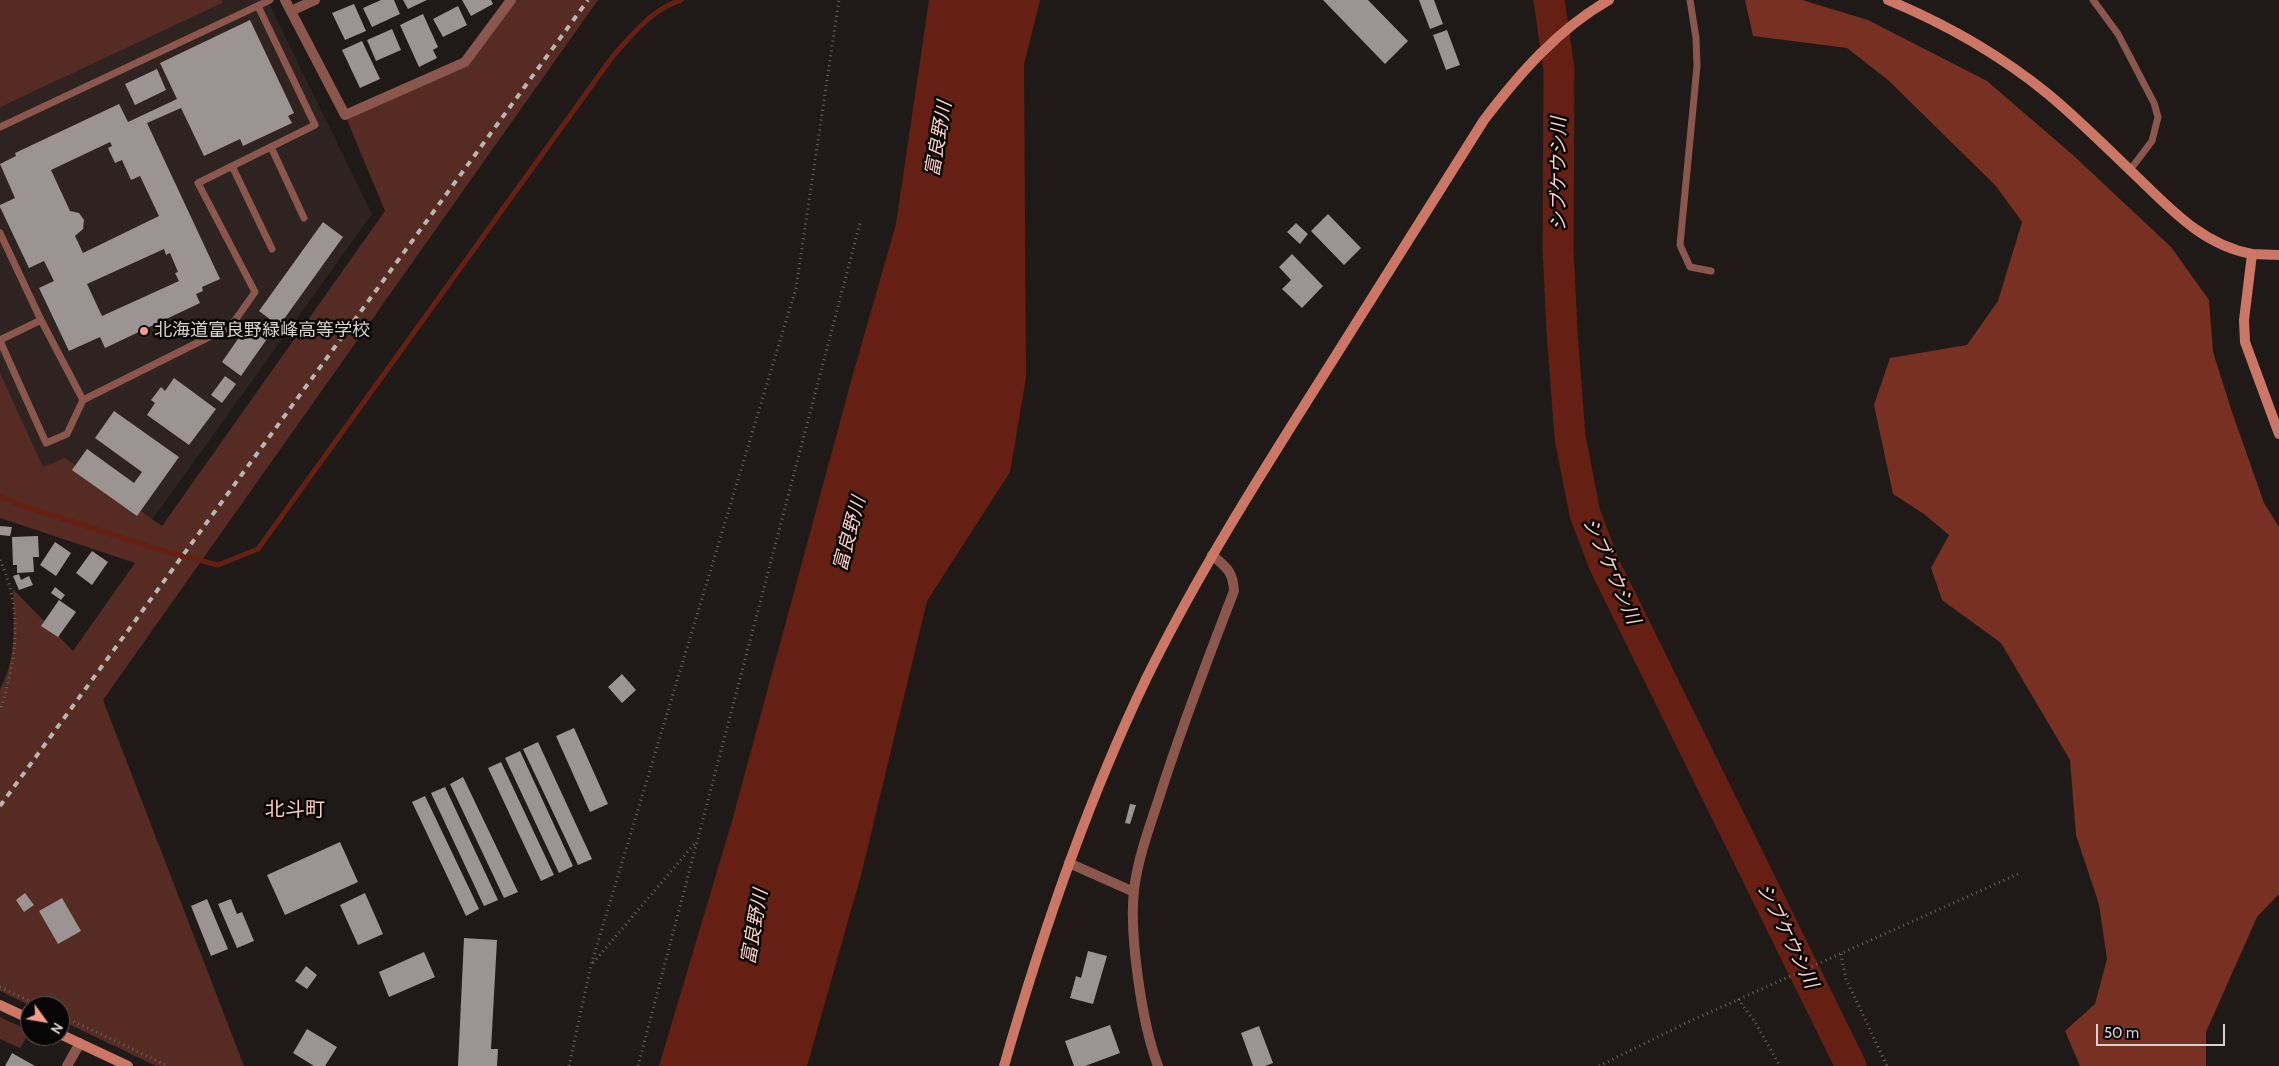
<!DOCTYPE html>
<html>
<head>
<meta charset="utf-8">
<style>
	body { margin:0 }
	#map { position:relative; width:2279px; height:1066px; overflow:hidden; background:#1f1918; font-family:Cabin,sans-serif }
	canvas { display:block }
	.north { position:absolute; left:20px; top:996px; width:50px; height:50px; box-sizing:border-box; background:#070505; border:1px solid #5a5757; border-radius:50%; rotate:122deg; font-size:14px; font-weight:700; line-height:20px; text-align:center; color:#d6d2d1 }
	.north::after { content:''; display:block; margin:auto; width:18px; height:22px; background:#f49d8b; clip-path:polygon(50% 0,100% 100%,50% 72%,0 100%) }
	.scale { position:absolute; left:2096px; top:1024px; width:129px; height:22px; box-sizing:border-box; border:2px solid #d6d2d1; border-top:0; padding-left:6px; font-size:15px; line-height:18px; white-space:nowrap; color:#d6d2d1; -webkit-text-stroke:4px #070505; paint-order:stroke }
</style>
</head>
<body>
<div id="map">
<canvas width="2279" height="1066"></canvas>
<div class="north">N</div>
<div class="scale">50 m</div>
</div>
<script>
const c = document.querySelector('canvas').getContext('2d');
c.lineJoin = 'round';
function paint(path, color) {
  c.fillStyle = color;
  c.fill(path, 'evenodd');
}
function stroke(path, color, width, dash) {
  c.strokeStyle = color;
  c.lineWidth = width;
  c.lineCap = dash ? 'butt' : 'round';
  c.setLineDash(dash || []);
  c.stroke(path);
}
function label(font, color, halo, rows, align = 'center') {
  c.font = font + ' Cabin,"Noto Sans JP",sans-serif';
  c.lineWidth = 5;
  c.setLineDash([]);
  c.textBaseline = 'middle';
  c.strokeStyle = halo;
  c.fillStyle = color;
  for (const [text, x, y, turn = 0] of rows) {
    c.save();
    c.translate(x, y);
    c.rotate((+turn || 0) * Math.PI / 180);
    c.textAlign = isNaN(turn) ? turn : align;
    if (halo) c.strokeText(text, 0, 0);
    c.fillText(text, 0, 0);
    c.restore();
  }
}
const built = new Path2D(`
	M0 0H267L372 214 147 527 0 448Z`);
const green = new Path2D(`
	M0 0H223L222 3 0 107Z
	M511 0H598L103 700 244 1066H156L60 1020V1006H31L0 991V689C17 659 14 622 13 589L73 651 135 563 0 518V373L43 467 65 458 162 526 385 211 345 115 465 62Z
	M0 1017 30 1031 20 1048 0 1039Z`);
const forest = new Path2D(`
	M1745 0H1802L1868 20 1987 81 2074 156 2171 247 2209 300 2213 352 2232 412 2264 503 2279 527V894L2257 917 2206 1032V1066H2080L2065 1031 2095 1004 2107 959 2099 904 2076 835 2070 760 2001 643 1942 600 1931 568 1949 535 1924 514 1893 494 1874 405 1890 358 1967 345 1998 301 2022 222 1996 186 1888 80 1847 48 1753 36Z`);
const water = new Path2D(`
	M929 0H1040L1024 64 1026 378 1010 472 927 601 861 875 807 1066H659L732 821 853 374 896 224Z`);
const stream = new Path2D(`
	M0 496 15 503 163 551 218 565 258 549 613 56C633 34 652 9 681 0`);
const river = new Path2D(`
	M1549 0 1559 70 1558 247 1562 331 1570 437 1585 514 1605 566 1851 1066`);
const building = new Path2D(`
	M381 0H394L400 14 372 27 363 8Z
	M403 0H427L408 9Z
	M462 0H491L493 4 471 16Z
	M1323 0H1368L1408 41 1385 64Z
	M1419 0H1434L1443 24 1430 29Z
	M354 4 366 31 345 40 332 13Z
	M458 6 467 25 443 37 433 19Z
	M423 14 438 47 433 50 437 58 419 67 400 25Z
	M250 20 294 113 288 116 292 123 243 146 240 139 204 156 181 108 147 123 220 279 202 287 203 291 196 294 200 303 105 348 100 337 69 351 39 288 54 281 44 261 29 268 0 207V205L15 198 0 164 16 156 15 153 119 104 128 122 177 99 160 63ZM110 142 112 146 108 148 115 163 122 160 131 180 140 176 159 216 83 253 75 236 83 229 84 220 79 213 70 211 51 170ZM164 249 166 255 170 253 178 272 175 273 179 281 102 316 87 284Z
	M392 29 401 50 376 61 367 40Z
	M1447 30 1460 65 1446 70 1433 35Z
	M362 41 380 79 360 88 342 50Z
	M157 69 166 90 135 105 125 84Z
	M1328 214 1361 248 1344 265 1311 231Z
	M323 222 343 237 279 326 259 311Z
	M1296 223 1308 234 1300 244 1287 232Z
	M1292 254 1323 286 1302 308 1282 289 1291 280 1279 267Z
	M249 323 269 336 241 376 222 362Z
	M225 376 236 384 222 403 211 395Z
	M174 378 216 409 189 445 147 415 155 403 151 400 161 387 165 391Z
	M114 411 179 457 137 516 72 470 87 449 134 483 142 472 95 438Z
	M0 526 12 527 10 536 0 535Z
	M38 536 39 557H33L34 572 17 573V565H13L12 537Z
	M55 542 71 553 56 576 40 565Z
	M92 551 108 562 92 585 76 573Z
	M19 574 21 580 29 576 33 585 19 590 13 576Z
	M55 587 65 595 61 600 51 593Z
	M59 600 76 612 58 637 41 626Z
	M622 674 636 690 622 703 608 687Z
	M574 728 608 804 590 812 556 736Z
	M538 742 592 859 578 865 523 749Z
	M520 751 573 866 559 873 505 758Z
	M501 762 554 875 541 881 488 768Z
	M463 777 518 892 504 898 450 784Z
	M445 787 498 900 484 906 431 793Z
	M425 796 479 909 466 916 412 802Z
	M1130 804 1136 805 1130 824 1125 823Z
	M340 842 358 882 285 915 267 875Z
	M25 893 34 905 24 912 16 900Z
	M365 893 383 934 358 945 340 905Z
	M62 898 81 931 58 944 39 911Z
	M207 899 228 949 211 956 191 906Z
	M231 899 237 914 242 912 254 941 237 948 218 904Z
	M464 938 497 940 491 1049H498L497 1066H458Z
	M1088 951 1107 956 1093 1004 1070 998 1076 976 1081 978Z
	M424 952 435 977 389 997 379 972Z
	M306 966 317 975 307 989 295 981Z
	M1110 1025 1120 1053 1085 1066H1074L1065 1041Z
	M1259 1026 1273 1063 1265 1066H1253L1241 1033Z
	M307 1029 337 1047 325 1066H314L293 1053Z
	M12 1053 35 1066H5Z`);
const path = new Path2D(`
	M0 560C23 609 17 660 0 710
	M1841 954 1846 979 1887 1066
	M593 963 696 842
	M0 987 40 1006
	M1738 999 1755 1022 1780 1066
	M60 1015 168 1066
	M569 1066 591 965 796 288 839 0
	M638 1066 860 223
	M1599 1066 1686 1023 2018 874`);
const lane = new Path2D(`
	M1690 0 1696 38 1697 66 1680 245 1690 267 1711 271
	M2093 0 2118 34 2154 103 2158 117 2152 141 2130 170
	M0 127 270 0
	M271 147 304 218
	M232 166 272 249
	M0 233 41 320
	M0 340 41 320 83 400 231 326 255 292 198 183 315 125 258 6
	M0 341 46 443 67 434 83 400`);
const street = new Path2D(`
	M285 0 345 115 465 62 511 0
	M291 11 315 0
	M1069 863 1134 892
	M67 1066 80 1043
	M1158 1066C1142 1024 1129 935 1134 890 1138 857 1150 826 1160 795 1182 726 1208 658 1234 591 1233 571 1226 567 1212 555`);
const secondary = new Path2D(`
	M1888 0C1946 24 2000 55 2048 94 2077 118 2105 146 2132 172 2168 206 2201 245 2252 254L2244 320 2245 342 2279 434
	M2252 254 2279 255
	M0 1005 30 1019
	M60 1034 128 1066
	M1004 1066C1042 933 1086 804 1146 679 1197 575 1259 477 1321 379 1375 293 1430 206 1484 120 1519 74 1558 29 1609 0`);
const rail = new Path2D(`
	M0 806 588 0`);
const markers = [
	[144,331,5,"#f49d8b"]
];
const poiNames = [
	["北海道富良野緑峰高等学校",154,331]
];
const waterNames = [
	["富良野川",939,139,-80],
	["シブケウシ川",1559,174,-90],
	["富良野川",850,534,-75],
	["シブケウシ川",1611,571,66],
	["富良野川",755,927,-80],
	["シブケウシ川",1787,936,64]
];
const quarterNames = [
	["北斗町",295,810]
];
paint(built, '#2f2321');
paint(green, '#552b23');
paint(forest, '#773022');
paint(water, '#652013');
stroke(stream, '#652013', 5);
stroke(river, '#652013', 31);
paint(building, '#9c9492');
stroke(path, '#696463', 3, [1, 4]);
stroke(lane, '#8b564b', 7);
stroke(street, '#8b564b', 10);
stroke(secondary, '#cc7765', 10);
stroke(rail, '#b9b5b4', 4, [6, 6]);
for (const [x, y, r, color] of markers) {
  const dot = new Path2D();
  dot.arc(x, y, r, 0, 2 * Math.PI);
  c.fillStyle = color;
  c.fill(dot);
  stroke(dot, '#070505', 2);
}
label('18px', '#d6d2d1', '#070505', poiNames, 'left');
label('italic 19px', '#fccfc5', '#070505', waterNames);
label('20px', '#fccabe', '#070505', quarterNames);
</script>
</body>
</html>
